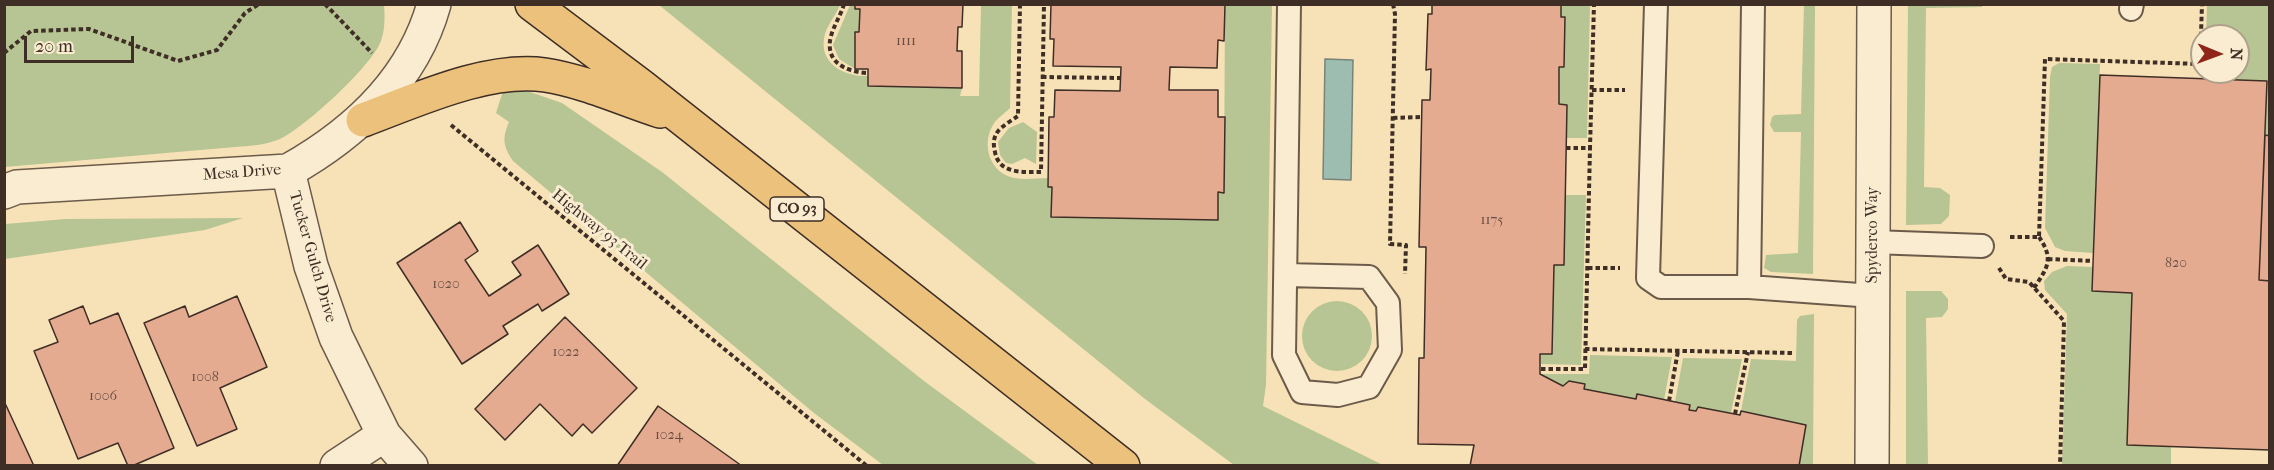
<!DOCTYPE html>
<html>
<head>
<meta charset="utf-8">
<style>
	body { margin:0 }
	#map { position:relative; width:2274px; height:470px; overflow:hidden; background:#f7e2b7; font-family:"IM FELL French Canon",serif }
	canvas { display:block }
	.frame { position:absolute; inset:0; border:6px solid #3e2e26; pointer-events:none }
	.north { position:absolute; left:2190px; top:24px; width:60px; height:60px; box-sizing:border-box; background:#faecd0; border:2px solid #afa08c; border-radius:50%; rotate:91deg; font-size:16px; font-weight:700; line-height:24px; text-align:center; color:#3e2e26 }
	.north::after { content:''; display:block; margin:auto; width:21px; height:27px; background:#8f2418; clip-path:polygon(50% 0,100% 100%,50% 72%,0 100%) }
	.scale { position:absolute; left:24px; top:36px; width:110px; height:27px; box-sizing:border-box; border:3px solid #3e2e26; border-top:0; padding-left:8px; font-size:18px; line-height:21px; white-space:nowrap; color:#3e2e26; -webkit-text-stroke:4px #faecd0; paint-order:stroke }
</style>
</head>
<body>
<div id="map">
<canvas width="2274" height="470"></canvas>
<div class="frame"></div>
<div class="north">N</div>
<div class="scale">20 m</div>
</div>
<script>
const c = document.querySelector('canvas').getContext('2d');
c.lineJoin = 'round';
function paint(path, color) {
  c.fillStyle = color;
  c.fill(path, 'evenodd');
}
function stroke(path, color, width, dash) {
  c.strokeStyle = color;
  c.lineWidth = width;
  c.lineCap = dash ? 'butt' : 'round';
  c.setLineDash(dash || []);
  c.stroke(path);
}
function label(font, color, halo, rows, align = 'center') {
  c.font = font + ' "IM FELL French Canon",serif';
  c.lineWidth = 6;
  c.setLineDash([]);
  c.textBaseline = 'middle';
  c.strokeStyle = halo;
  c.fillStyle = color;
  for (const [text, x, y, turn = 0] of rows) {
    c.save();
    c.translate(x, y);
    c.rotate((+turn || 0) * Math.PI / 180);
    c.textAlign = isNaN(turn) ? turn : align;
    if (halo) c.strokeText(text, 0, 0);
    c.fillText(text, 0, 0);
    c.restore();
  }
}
const green = new Path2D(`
	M384 5C385 16 385 30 381 41 371 67 305 127 280 139 265 145 250 146 235 147L5 167V5Z
	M659 5H840C836 15 828 24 825 34 817 63 844 77 868 76V86L962 88 960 96H979L981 5H1012L1010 108C1005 113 996 119 993 125 981 145 990 173 1014 178 1025 180 1037 178 1048 178V187H1052L1051 216 1218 219V192H1224L1225 5H1272L1266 385 1263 406 1383 465H1234L1145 399Z
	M850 5H855V9H860L859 32H855V69L839 59 833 45Z
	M1561 5H1590L1587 138H1566L1567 105 1559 104V67H1564L1565 17H1561Z
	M1804 5H1815L1813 274 1771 272 1764 268 1766 255 1798 253 1801 132H1774L1770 125 1772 117 1775 115 1801 114Z
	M1908 5H1982V7L1926 8 1924 187 1940 188 1950 195 1949 216 1941 224 1906 225Z
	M2207 5H2269V136L2265 135 2266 81 2223 80 2224 72H2238V36H2206Z
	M2059 63 2100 64 2093 253 2065 251 2055 247 2045 228 2050 77 2052 67Z
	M503 91H527L562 103 662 172 924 381 1038 465H883L814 413 513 161C503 146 502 138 509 122L496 113Z
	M1023 122 1037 132 1036 164 1025 158 1012 164 1006 163 1000 155 998 142 1009 128Z
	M1565 195H1586L1581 365 1541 364 1540 354H1552L1554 265H1564Z
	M243 218 205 230 5 259V224L66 219Z
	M2067 266 2093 267 2092 291 2132 293 2127 445 2171 447V465H2062L2067 314 2045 290 2044 281 2052 272Z
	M1906 291H1941L1948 299V309L1942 317 1926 318 1928 465H1906Z
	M1302 336a35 35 0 1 1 70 0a35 35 0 1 1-70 0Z
	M1814 314 1813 465H1799L1806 425 1741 411 1751 359 1796 361 1797 320 1800 316Z
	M1590 355 1672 357 1664 400 1637 394 1636 399 1584 389 1585 384 1569 381 1563 386 1540 374H1589Z
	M1683 358 1742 359 1731 413 1698 407 1696 411 1689 410V405L1675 402Z`);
const water = new Path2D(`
	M1325 59 1353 60 1351 180 1323 179Z`);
const building = new Path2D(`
	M855 4H963L962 27H958L957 51H962V88L868 86V69H855V32H859L860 9H855Z
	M1051 4H1225L1224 41 1218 40 1217 68 1170 67 1169 90H1218V117H1225L1224 193 1218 192V220L1051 217 1052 187H1048L1049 117H1054L1055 90 1120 91 1121 67 1053 66 1054 39H1050Z
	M1432 4H1561V17H1565L1564 67H1559V104L1567 105 1564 265H1554L1552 354H1540V374L1563 386 1569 381 1585 384 1584 389 1636 399 1637 394 1690 405 1689 410 1696 411 1698 407 1740 415 1741 411 1806 425 1799 466H1470L1474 445 1418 444 1419 358H1424L1426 247H1419L1422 100H1430L1431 69 1426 70 1428 14H1432Z
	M2204 72H2224L2223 80 2204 79Z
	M2100 75 2267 81 2259 280 2270 281V450L2127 445 2132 293 2092 291Z
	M2265 135 2270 136V281L2259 280Z
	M460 222 478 251 465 260 489 296 521 275 512 262 538 245 569 294 542 311 538 304 503 326 508 334 462 364 397 263Z
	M237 296 267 367 220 388 237 429 197 446 144 323 185 306 189 317Z
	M83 306 90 324 118 313 174 448 132 466H128L118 443 78 459 34 351 58 342 49 320Z
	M565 317 637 388 592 433 583 424 572 436 540 404 505 440 475 409Z
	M4 401 34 466H4Z
	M658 406 742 466H617Z`);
const path = new Path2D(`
	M325 4 372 53
	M844 4C841 15 834 25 831 36 824 62 846 72 868 73
	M1020 4 1018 116C1012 120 1004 125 999 130 993 137 993 144 995 152 999 174 1022 172 1041 172L1044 4
	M1393 4 1395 14 1390 244 1406 245 1405 274
	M4 53 31 31 89 29 178 61 217 50 245 13 259 4
	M1042 77 1121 78
	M1592 90H1625
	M1393 118 1422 117
	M451 125 867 466
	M1566 148H1590L1594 4
	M2010 237H2039L2045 59 2200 64 2202 4
	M2048 259 2093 261
	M1588 268H1620
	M1999 268 2006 279 2029 282 2064 321 2060 466
	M2034 288C2048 267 2054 259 2039 237
	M1585 349 1792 353
	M1541 369H1585L1590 148
	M1669 401 1678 351
	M1735 414 1748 352`);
const service = new Path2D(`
	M1656 4 1648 278 1661 287H1749L1873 296
	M2131 9 2132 4
	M1873 242 1982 246
	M1286 275 1369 277 1388 303 1390 350 1369 387 1338 395 1302 392 1284 355 1289 4
	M1749 287 1753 4`);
const minor = new Path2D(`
	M288 171 311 266 336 337 384 435 411 466
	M4 192 17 187 288 171C354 134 413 80 434 4
	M337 466 384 435
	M1872 466 1874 4`);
const trunk = new Path2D(`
	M532 4 641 86 1123 466
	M363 120C417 100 487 67 545 75 584 81 623 99 660 111`);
const numberNames = [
	["1111",906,42],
	["1175",1492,221],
	["820",2176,264],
	["1020",446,285],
	["1022",566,353],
	["1008",205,378],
	["1006",103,397],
	["1024",669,436]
];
const shields = [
	[797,209,54]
];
const shieldNames = [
	["CO 93",797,209]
];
const streetNames = [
	["Mesa Drive",242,173,-4],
	["Highway 93 Trail",599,230,39],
	["Spyderco Way",1873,235,-90],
	["Tucker Gulch Drive",312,257,74]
];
paint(green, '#b7c493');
paint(water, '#9dbdb1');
stroke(water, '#778479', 1.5);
paint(building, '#e5ab91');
stroke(building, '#3e2e26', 1.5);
stroke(service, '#6c5b4a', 26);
stroke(minor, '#6c5b4a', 36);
stroke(trunk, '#3e2e26', 36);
stroke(path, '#3e2e26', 4, [4.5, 3]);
stroke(service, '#faecd0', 22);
stroke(minor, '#faecd0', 33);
stroke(trunk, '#ecc17c', 33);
label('14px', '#684d41', null, numberNames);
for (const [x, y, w] of shields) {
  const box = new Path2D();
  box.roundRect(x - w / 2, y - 12, w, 24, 4.5);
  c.fillStyle = '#faecd0';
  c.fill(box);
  stroke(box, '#3e2e26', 1.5);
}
label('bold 15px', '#3e2e26', null, shieldNames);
label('16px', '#3e2e26', '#faecd0', streetNames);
</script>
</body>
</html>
